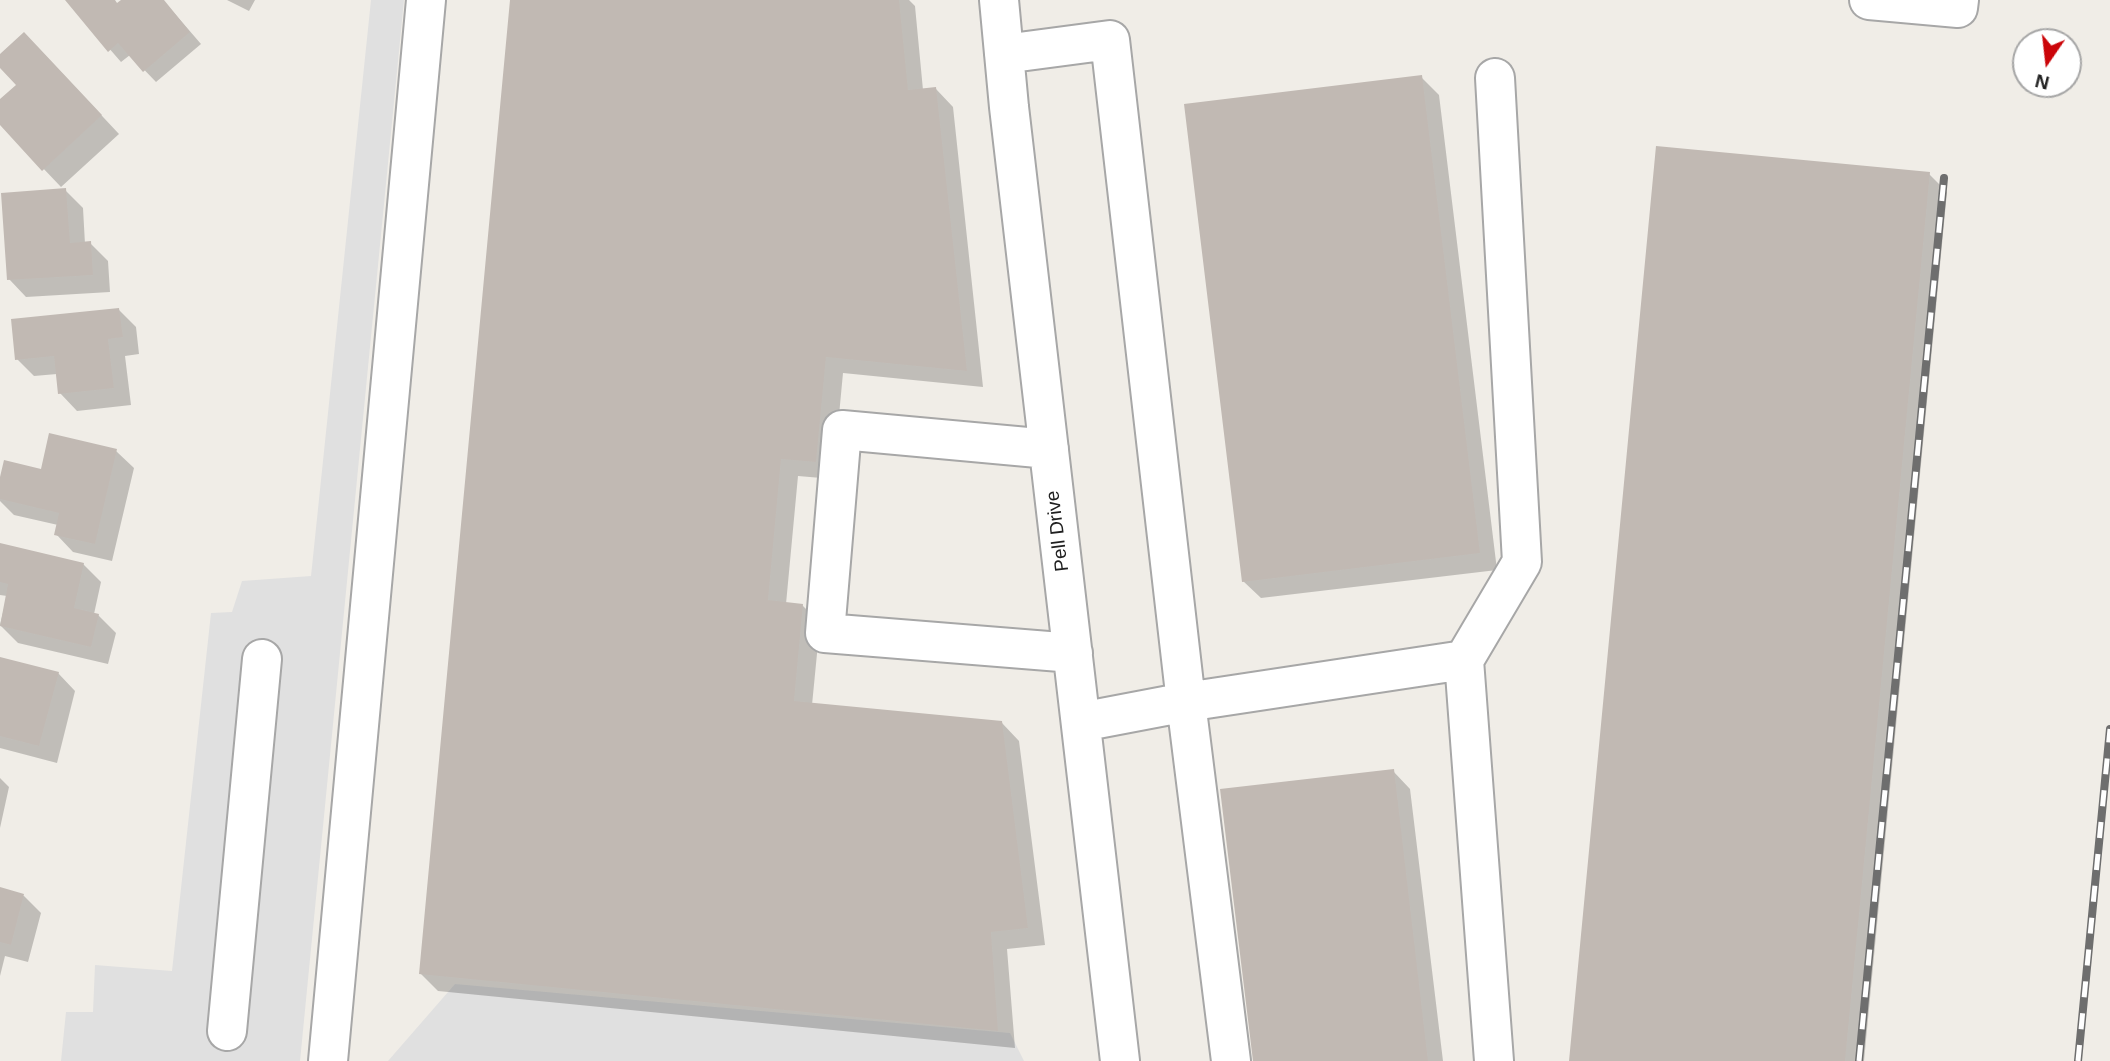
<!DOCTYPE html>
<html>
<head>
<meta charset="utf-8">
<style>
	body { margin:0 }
	#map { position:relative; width:2110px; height:1061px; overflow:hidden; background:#f0ede7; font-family:Helvetica,sans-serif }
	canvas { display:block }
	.north { position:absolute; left:2012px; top:28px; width:70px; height:70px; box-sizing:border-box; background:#fff; border:2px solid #a6a6a6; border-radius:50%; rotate:194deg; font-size:19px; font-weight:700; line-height:28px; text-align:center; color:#202020 }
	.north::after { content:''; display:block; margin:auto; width:24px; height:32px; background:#cb0509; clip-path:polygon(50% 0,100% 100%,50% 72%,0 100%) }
</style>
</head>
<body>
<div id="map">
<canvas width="2110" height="1061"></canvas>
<div class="north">N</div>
</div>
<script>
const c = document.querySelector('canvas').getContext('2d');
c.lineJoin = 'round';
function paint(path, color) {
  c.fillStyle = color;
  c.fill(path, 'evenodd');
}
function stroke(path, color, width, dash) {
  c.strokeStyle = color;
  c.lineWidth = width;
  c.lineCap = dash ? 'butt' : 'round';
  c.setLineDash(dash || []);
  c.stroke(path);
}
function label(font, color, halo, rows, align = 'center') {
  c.font = font + ' Helvetica,sans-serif';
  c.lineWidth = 7;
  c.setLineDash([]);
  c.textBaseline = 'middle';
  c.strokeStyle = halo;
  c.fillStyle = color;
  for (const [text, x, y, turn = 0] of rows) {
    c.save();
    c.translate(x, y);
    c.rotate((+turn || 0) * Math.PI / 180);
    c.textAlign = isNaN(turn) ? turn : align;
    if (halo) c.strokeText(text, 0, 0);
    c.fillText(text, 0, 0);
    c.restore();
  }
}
const parking = new Path2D(`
	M371 0H404L300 1061H61L66 1012H93L95 965 172 971 211 613 232 612 242 581 311 576Z
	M455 984 1010 1033 1024 1061H388Z`);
const shadow = new Path2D(`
	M67 0H114L118 5 124 0H163L201 44 156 82 130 55 121 62Z
	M227 0H255L249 11Z
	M512 0H909L915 6 923 90 936 89 953 107 983 387 843 373 833 479 798 476 786 604 802 605 820 623 812 705 1002 723 1019 741 1045 945 1007 949 1015 1048 438 991 421 974Z
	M42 52 119 134 61 187 0 123V101L18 85 0 66V56Z
	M1421 77 1439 95 1497 570 1261 598 1243 581Z
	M1929 174 1947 192 1864 1061H1571Z
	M65 190 83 208 85 244 90 243 108 261 110 292 26 297 9 279Z
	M119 310 136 327 139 354 125 356 131 405 77 411 60 393 57 374 34 376 17 359Z
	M116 451 134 468 112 561 73 552 56 534 58 525 14 515 0 501V484Z
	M0 545 83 564 101 582 94 614 98 615 116 633 108 664 18 643 0 625 7 596 0 595Z
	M0 658 58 673 75 691 57 763 0 748Z
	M1393 771 1410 789 1443 1061H1254Z
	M0 778 9 787 0 828Z
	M0 889 24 896 41 913 28 962 5 956 0 976Z`);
const building = new Path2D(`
	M65 0H115L117 3 121 0H164L190 32 143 72 118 43 108 52Z
	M510 0H899L908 90 936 87 967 371 826 357 816 462 781 459 768 600 803 604 794 701 1002 721 1028 928 991 932 998 1031 419 974Z
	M24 32 102 115 42 171 0 125V99L16 85 0 68V54Z
	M1422 75 1480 553 1242 582 1184 104Z
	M1656 146 1930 172 1845 1061H1569Z
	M66 188 70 243 91 241 93 275 7 280 1 193Z
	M119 308 123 337 108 339 114 388 58 394 54 356 15 360 11 319Z
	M49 433 117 449 95 544 54 535 59 513 0 499V477L4 460 41 469Z
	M0 543 84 563 74 608 99 614 91 647 0 626 8 584 0 582Z
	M0 657 59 672 39 746 0 736Z
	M1394 769 1428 1061H1253L1220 789Z
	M0 887 24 894 11 945 0 942Z`);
const minor = new Path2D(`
	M999 0 1009 107 1120 1061
	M1869 0 1958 8 1959 0
	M1004 54 1110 40 1186 702 1464 660 1494 1061
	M1049 449 842 430 825 633 1073 653
	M1464 660 1522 562 1495 78
	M1081 722 1186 702 1231 1061
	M227 1031 262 659
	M328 1061 426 0`);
const rail = new Path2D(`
	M1859 1061 1944 178
	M2078 1061 2110 729`);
const streetNames = [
	["Pell Drive",1058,531,-97]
];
paint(parking, '#e0e0e0');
paint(shadow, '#0003');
paint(building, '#c1b9b3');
stroke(minor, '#a7a7a7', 42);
stroke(minor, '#fff', 38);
stroke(rail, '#6e6e6e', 8);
stroke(rail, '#fff', 5, [16]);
label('19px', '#202020', '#fff', streetNames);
</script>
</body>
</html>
